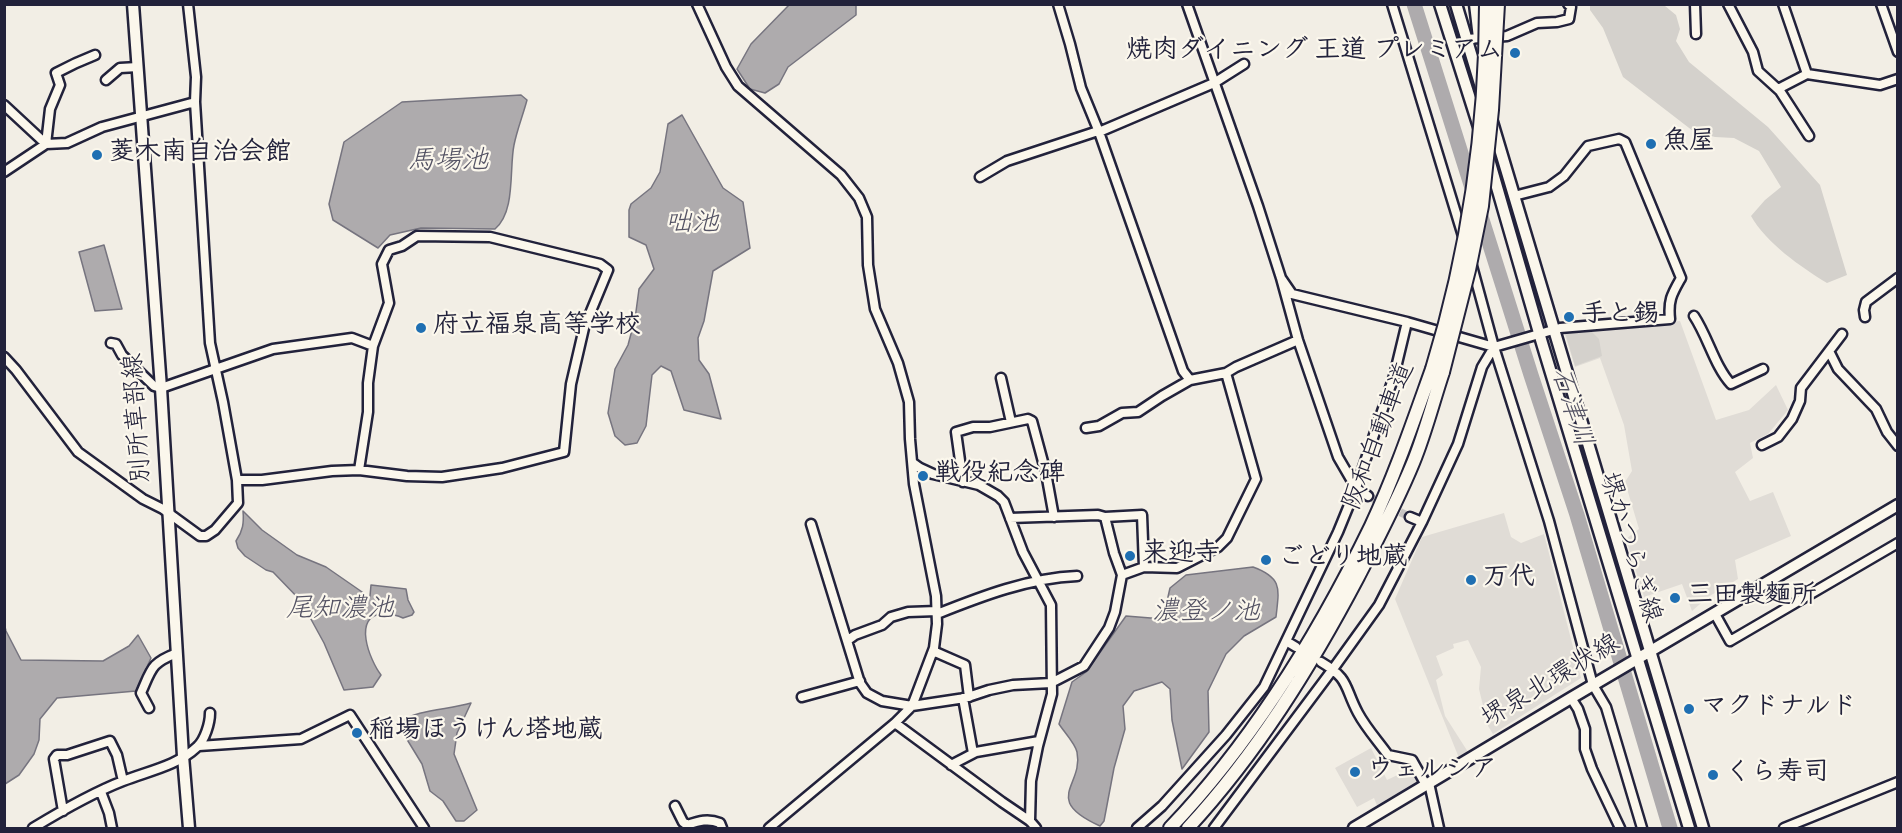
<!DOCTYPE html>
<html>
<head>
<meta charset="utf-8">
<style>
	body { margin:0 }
	#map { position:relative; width:1902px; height:833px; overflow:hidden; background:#f2eee5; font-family:"Indie Flower",sans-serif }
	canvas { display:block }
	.frame { position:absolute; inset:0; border:6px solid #22223b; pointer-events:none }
</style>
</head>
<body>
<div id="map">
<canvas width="1902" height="833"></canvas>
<div class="frame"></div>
</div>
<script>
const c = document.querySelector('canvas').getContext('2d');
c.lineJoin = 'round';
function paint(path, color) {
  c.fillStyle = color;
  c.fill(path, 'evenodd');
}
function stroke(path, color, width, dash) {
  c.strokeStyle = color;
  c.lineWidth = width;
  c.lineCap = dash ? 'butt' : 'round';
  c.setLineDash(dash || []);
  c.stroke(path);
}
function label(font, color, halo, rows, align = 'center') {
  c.font = font + ' "Indie Flower","Klee One",sans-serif';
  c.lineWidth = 4.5;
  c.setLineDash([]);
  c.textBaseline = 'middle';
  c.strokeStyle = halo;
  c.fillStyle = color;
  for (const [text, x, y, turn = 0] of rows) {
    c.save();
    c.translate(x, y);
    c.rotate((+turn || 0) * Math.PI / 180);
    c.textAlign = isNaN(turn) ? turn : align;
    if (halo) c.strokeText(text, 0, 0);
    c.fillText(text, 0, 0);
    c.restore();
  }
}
const built = new Path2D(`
	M1680 321 1716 420 1749 410 1776 385 1788 410 1768 434 1750 443 1753 458 1735 472 1750 501 1773 492 1791 536 1735 560 1738 579 1708 597 1692 611 1682 584 1644 597 1626 539 1639 529 1625 482 1632 471 1624 425 1600 358 1575 367 1565 335V331Z
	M1504 513 1511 537 1521 543 1544 534 1581 678 1493 734 1488 726 1479 689 1481 667 1468 640 1453 644 1454 648 1436 656 1443 675 1436 680 1445 716 1468 752 1459 758 1395 599 1422 537Z
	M1371 748 1387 780 1412 768 1420 783 1378 808 1374 798 1357 807 1335 768Z`);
const green = new Path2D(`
	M1590 5 1665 6 1676 15 1680 29 1676 41 1689 62 1768 127 1820 185 1847 275 1827 283C1801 267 1766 243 1751 216L1765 200 1781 187 1759 151 1734 138 1715 137 1693 131 1623 77 1603 28 1590 10Z
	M1590 330 1599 339 1602 356 1575 366 1565 332Z`);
const water = new Path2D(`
	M789 5H856V15L788 67 779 84 765 93 750 89 737 69 751 44Z
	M521 95 527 100C523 115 517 130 514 145 509 169 516 211 495 229L421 228 390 235 378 248 333 220 329 204 344 142 402 102Z
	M682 115 723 188 743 202 750 248 713 271 704 321 698 338 699 360 709 374 721 419 684 410 671 371 661 366 652 375 646 426 637 443 625 445 615 436 608 413 615 369 628 345 635 319 639 289 654 269 646 245 629 237V210L631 204 651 188 660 172 668 124Z
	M104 245 122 309 95 311 79 252Z
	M243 511 262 530 297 555 326 567 365 594 366 597 370 596 371 585 406 589 408 600 414 612 412 615 403 618C397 615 391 614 384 614 351 614 370 661 381 675L373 687 344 690 324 643 301 601 273 572 266 570 245 556 238 548 236 541C243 531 244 523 243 511Z
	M1253 567C1283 578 1279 589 1276 617L1244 636 1226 654 1208 691 1209 732 1182 769 1172 720 1170 689 1162 682 1134 691 1123 706 1125 729 1114 768 1104 821 1100 826C1041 799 1084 786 1077 752 1075 743 1064 732 1059 724L1072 682 1086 672 1126 616 1163 619 1170 588 1186 575Z
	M4 623 6 631 21 660 103 661 129 646 138 635 151 658 136 691 57 698 40 719 39 740 34 754 19 775 5 784Z
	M471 703 457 733 454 754 477 810 464 821H456L443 801 430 791 422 764 397 723C419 709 447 710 471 703Z`);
const river = new Path2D(`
	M1414 4 1531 375 1577 515 1670 828`);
const minorTunnel = new Path2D(`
	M1368 496 1410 517`);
const minor = new Path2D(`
	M697 4 726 67 738 86 841 175 859 198 867 217 868 265 875 309 898 363 909 402 910 439 914 484 936 596 937 624 934 648 912 706 895 723 769 828
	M1058 4 1070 44 1081 88 1099 132 1183 371 1190 380
	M1187 4 1258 206 1281 278 1298 340 1338 457 1356 488 1368 496
	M1392 4 1463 236
	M1474 4 1478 38
	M1695 4 1696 34
	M1728 4 1753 52 1758 71 1780 91 1809 136
	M1783 4 1807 74
	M1881 4 1898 52
	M1467 39 1507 36 1537 23 1557 22 1569 19 1571 7 1568 4
	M106 80 120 68 138 67
	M1778 89 1807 74 1880 85 1898 79
	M4 105 46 144
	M1099 132 1214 83 1244 64
	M46 144 50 109 60 85 56 73C69 66 82 60 95 55
	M4 172 46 144 67 143 102 127 195 102
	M980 177 1007 161 1098 131
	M1472 266 1494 347 1549 521 1593 685 1606 707 1642 828
	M1281 278 1292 294 1407 322 1494 347 1560 328 1670 319C1668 300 1672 294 1681 278L1625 142 1619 139 1588 146 1564 176 1549 187 1514 196
	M1694 316C1708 337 1715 367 1731 384L1763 369
	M1865 317 1864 310 1866 302 1898 278
	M111 343 116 344 122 355 154 386 161 388 273 349 352 338 373 346
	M1829 351 1838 369 1876 409 1887 432 1898 446
	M4 357 16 370 78 452 143 499 163 509 200 536H206L215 530 238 503 237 480 223 402 210 343 195 102 196 77 188 4
	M1001 378 1011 422
	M1086 428 1099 426 1122 413 1138 412 1162 396 1190 380 1226 373 1236 367 1298 340
	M1762 445 1778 437 1792 419 1800 401 1801 388 1842 334
	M913 463 920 468 933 474 979 485 998 496 1004 502 1023 552 1051 605 1052 694 1038 746 1031 781 1030 821
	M237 480H262L332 471 359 470 407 476 442 477 502 468 564 452 571 384 584 328 608 270 600 264 490 237 417 236 402 246 389 250 382 264 389 303 373 346 368 383V412L359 470
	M963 482 956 432 973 427H990L1028 419 1032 421 1046 473 1054 517
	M1105 517 1142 515 1144 567
	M1410 517 1422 522
	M811 524 860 683 867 693 882 701 912 706 965 698 989 690 1013 685 1051 683 1084 666 1109 628 1115 612 1122 575 1114 553 1105 517 1098 515 1010 518
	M1122 575 1144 567 1177 568 1218 547 1227 538 1256 479 1226 373
	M937 614C982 596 1029 578 1077 576
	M1715 614 1730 641 1898 543
	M848 640 855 635 882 625 891 617 908 612 937 611
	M1286 641 1296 647
	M933 651 965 665 969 697
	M1321 662C1350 679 1344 687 1358 713 1366 728 1378 741 1388 755L1412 760 1426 785
	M802 697 860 681
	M963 698 973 753
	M1571 698 1578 709 1585 729V749L1592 769 1620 828
	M149 708 141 693C152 668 151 663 177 653
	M895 723 1002 802 1030 821 1036 828
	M199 746 301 739 350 715 424 828
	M951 765 976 752 1039 741
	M1429 783 1439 828
	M101 792 109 813 112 828
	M675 806 683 822 687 825C699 821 708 818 720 823L722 828
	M63 811 54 759 57 755H67L110 741 117 755 123 781
	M33 828C61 811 92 793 123 781 148 771 177 766 197 747 205 740 210 723 210 713
	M1137 828 1162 806 1226 735 1264 687 1338 532 1356 488 1394 376 1407 322
	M1214 828 1333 669 1379 605 1422 522 1458 444 1482 367 1494 347
	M1784 828 1898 782`);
const major = new Path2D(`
	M133 4 161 388 183 756 189 828
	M1440 4 1479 127
	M1456 4 1481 87
	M1492 122 1703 828
	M1488 156 1542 343 1689 828
	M1354 828 1571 698 1898 505`);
const highway = new Path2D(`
	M1170 828C1254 740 1318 635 1371 526 1395 475 1413 422 1432 369
	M1188 828C1257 753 1310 668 1358 577 1377 540 1397 502 1413 463 1425 434 1433 402 1443 372`);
const highwayBridge = new Path2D(`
	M1432 369C1468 252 1486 127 1486 4
	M1443 372 1469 270 1482 206 1492 110 1498 4`);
const markers = [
	[1515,53,6,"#1f6fb2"],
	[1651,144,6,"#1f6fb2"],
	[97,155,6,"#1f6fb2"],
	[1569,317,6,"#1f6fb2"],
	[421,328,6,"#1f6fb2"],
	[923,476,6,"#1f6fb2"],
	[1130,556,6,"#1f6fb2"],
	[1266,560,6,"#1f6fb2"],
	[1471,580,6,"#1f6fb2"],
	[1675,598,6,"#1f6fb2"],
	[1689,709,6,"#1f6fb2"],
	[357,733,6,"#1f6fb2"],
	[1355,772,6,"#1f6fb2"],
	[1713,775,6,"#1f6fb2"]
];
const poiNames = [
	["焼肉ダイニング 王道 プレミアム",1503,53,"right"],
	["魚屋",1663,144],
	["菱木南自治会館",109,155],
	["手と錫",1581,317],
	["府立福泉高等学校",433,328],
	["戦役紀念碑",935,476],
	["来迎寺",1142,556],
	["ごどり地蔵",1278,560],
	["万代",1483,580],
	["三田製麵所",1687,598],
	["マクドナルド",1701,709],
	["稲場ほうけん塔地蔵",369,733],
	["ウェルシア",1367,772],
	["くら寿司",1725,775]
];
const streetNames = [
	["別所草部線",140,418,-94],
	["阪和自動車道",1381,437,-69],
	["堺かつらぎ線",1628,548,73],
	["堺泉北環状線",1552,683,-31]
];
const waterNames = [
	["馬場池",448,164],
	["咄池",692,226],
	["石津川",1569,408,72],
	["尾知濃池",340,612],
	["濃登ノ池",1206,615]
];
paint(built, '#e0dcd6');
paint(green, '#d4d1cc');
paint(water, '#aeabad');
stroke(water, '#76747f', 1.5);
stroke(river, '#aeabad', 15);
stroke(minorTunnel, '#c8c5c3', 8, [8, 4]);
stroke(minor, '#22223b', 13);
stroke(major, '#22223b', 15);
stroke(highway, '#22223b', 16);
stroke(minor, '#fbf7ec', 8);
stroke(major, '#fbf7ec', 10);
stroke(highway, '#fbf7ec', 12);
stroke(highwayBridge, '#22223b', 16, []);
stroke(highwayBridge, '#fbf7ec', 12);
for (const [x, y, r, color] of markers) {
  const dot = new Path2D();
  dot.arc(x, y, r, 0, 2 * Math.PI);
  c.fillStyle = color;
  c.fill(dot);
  stroke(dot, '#fbf7ec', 2);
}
label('bold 26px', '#22223b', '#fbf7ec', poiNames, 'left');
label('26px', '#22223b', '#fbf7ec', streetNames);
label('italic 27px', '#535263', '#fbf7ec', waterNames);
</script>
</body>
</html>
